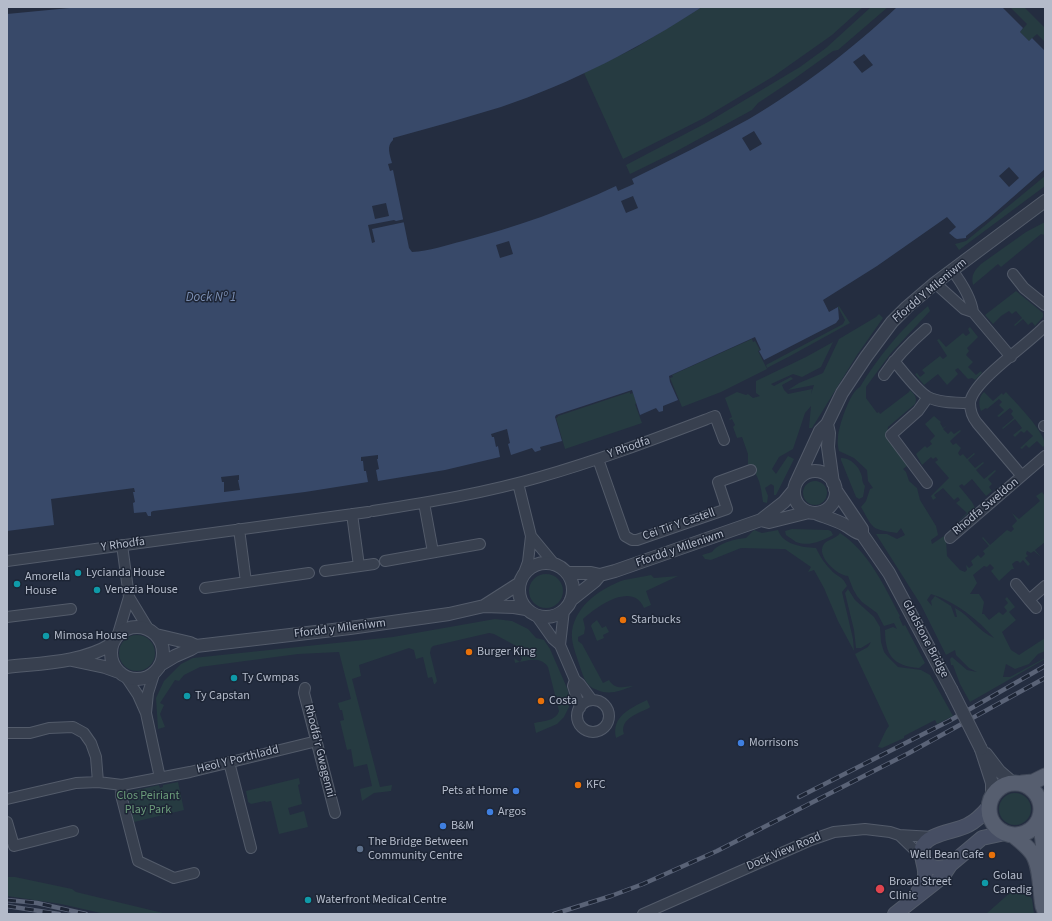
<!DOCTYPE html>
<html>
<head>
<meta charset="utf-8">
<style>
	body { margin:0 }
	#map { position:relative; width:1052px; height:921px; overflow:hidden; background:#242d40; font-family:"Source Sans 3",sans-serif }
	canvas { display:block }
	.frame { position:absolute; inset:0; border:8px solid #b4bbca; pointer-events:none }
</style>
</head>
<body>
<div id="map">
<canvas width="1052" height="921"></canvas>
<div class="frame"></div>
</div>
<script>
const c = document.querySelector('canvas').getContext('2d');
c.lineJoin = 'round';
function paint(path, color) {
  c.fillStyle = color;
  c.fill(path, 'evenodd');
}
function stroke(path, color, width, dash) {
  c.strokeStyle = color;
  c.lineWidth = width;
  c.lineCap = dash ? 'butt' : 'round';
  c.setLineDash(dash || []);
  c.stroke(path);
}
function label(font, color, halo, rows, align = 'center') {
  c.font = font + ' "Source Sans 3",sans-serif';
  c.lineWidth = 3;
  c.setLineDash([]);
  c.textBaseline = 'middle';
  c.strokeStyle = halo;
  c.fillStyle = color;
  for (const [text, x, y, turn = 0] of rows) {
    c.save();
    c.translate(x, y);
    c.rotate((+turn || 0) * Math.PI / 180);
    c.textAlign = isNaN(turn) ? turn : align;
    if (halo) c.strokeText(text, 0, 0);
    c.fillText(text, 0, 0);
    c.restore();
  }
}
const green = new Path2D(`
	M702 7H863L832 35 774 76 704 118 623 159 584 73 635 48Z
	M871 7H888L838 50 833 51 794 79 758 103 752 110 675 152 630 174 626 165 708 122 800 67 826 48Z
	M1010 7H1024L1045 28V42L1037 34 1029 41 1020 32 1027 24Z
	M1045 176V186L959 250 955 244 966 241Z
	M1045 222V235L1041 234 1001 267 998 264 973 285C971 275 974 271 981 264L1026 232Z
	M1016 291 1043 313V317L1035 326 1032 322 1028 325 1023 319 1015 326 1014 325 1022 318 1016 311 1012 314 1009 311 1001 316 993 324 985 315Z
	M839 306 850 323 790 356 767 368 766 365 843 324 845 320 838 307Z
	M928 306 930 311 891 353 866 387V398L877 413 879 412 880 414 909 392 910 390C914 394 918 398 915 404L888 427 887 434 899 449 900 455 907 466 903 469 906 472 909 481 917 488 920 500 936 526 938 535 931 540 932 544 944 536 946 539 947 556 960 570 965 572 967 570 966 565 969 568 973 565 971 561 978 555 981 558 985 554 983 551 989 546 982 538 983 537 990 545 1007 530 1011 532 1014 529 1012 526 1017 521 1012 513 1019 519 1040 501 1036 496 1042 492 1045 496V542L1035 550 1041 557 1034 551 1031 553 1027 551 1026 554 1028 556 1025 558 1030 564 1028 566 1023 560 1020 563 1018 561H1016L1012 564 1014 569H1012L999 581 991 571 994 568 990 564 987 567 984 566 973 575 977 583 970 594H979L984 602 982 614H984L989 620 999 612 1003 615 1007 611 1004 607 1008 603 1005 599 1007 597 1015 607 1009 612 1016 620 1002 632 1011 650 1019 655 1045 638V651L1038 654 1029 664 1015 669 1006 664 1003 677H1010L1045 658V659L970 702 960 684 953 665H951L950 659 952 657 967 670 977 672 969 668 956 655 955 650 946 655 921 605 876 534H887L897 539 905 535 901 528 897 533C871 529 874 530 861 507L866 501 870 489 873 488 868 481 867 470 854 458 839 451C838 447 837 442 838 438 838 428 850 391 860 387 878 357 901 329 928 306ZM931 594C956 602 976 618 994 638 978 631 970 616 955 608L957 617H955L951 606 935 596 931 601 932 606 927 600Z
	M879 314 883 318 857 355 812 428H809L811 406 805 413 793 449 779 457 772 469 776 474 788 456 794 459 776 495H774V486L771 484 765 488 768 496 767 503 763 502C761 488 760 475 748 465V454L742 437 737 438 733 427 735 425 732 419 730 420 729 419 732 417 725 398 737 392 746 395 748 394 753 398 760 396 756 393V381L806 357 833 342 821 367 802 377 793 374 771 384 774 386 791 377 793 379 782 385 784 390 788 394 812 389 811 394 814 385 788 390 799 383 823 373 839 339 876 317Z
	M970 327 978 337 967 348 969 351 966 355 973 362 968 367 976 375 981 371 982 373 975 380 972 378 968 379 958 368 955 370 958 374 947 385 938 374 924 385 915 374 917 373 920 377 925 373 922 370 940 356 943 359 947 356 937 340 939 339 946 347 963 333 966 336 970 333 968 329Z
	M752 339 753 342 755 341 760 350 758 351 767 369 721 392 682 407 670 378 673 377 672 375Z
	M630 392V394L633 393 637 403 635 404 642 423 565 449 556 418 558 417V416Z
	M984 392 993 401 1002 393 1003 395 1006 392C1016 403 1045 432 1045 445L1043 447 1037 441 1029 448 1026 445 1022 449 1020 448 1033 436 1027 430 1024 433 1021 431 1015 437 1013 435 1022 428 1015 419 1003 429 1002 428 1014 418 1011 414 1013 411 1010 408 999 417 997 416 1004 410 999 405 1002 402 999 399 987 409 986 408 981 411C978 404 979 396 984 392Z
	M934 416 941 422 940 423 943 428 947 425 943 429 948 434 951 431 954 434 960 430 961 431 950 441 953 445 956 443 961 448 958 453 960 456 963 454 967 459 974 453 975 454 968 460 975 468 983 462 984 463 976 470 984 479 995 470 996 471 988 479 992 484 989 487 992 491 1005 481 986 496 972 479 964 486 962 484 959 486 972 502 975 508 956 523 967 513 956 503 960 500 958 497 954 500 943 488 934 495 937 499 936 498 933 500 931 496 949 478 935 462 938 460 936 457 933 459 931 457 922 465 916 454 925 446 927 448 932 444 930 441 935 436 925 424Z
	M841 458C849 457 859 466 861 474 863 478 861 481 865 486L863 497 859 499 856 497 841 460Z
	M803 493a12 12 0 1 1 24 0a12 12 0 1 1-24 0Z
	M792 529 828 530 831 531 833 535C822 541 809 547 796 542 793 540 789 537 786 535L785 531Z
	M754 530 762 533 778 530C783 545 802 547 816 548 820 556 824 563 831 570 838 578 842 575 847 586L842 592 853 639 854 651 838 621 824 588 814 570 808 572 811 567 785 549H781L741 548 711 560 705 559 702 555 712 552C718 543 735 539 746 538Z
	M840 533C869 552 884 586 900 616L899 617 903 626 905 625 925 663 919 668C893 666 885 655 885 630L893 627 897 629 894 623 884 626 877 613 862 602 857 596 853 589 848 576C838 576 815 556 824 544 828 539 836 539 840 533Z
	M529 591a17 17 0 1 1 34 0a17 17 0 1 1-34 0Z
	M651 575 654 578 678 576 646 591 651 605 644 608C633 581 597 606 583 619L585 628 584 634 578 637V641L582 644 603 683 609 680C615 690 623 687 633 686 620 691 608 696 595 689 584 685 582 671 578 661 575 651 571 642 572 631 576 605 601 588 624 580 633 578 643 577 651 575Z
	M848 589 855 600 874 617 880 627 881 642 884 652 888 657 898 667 921 670 930 675 953 716 937 724 935 720 904 736V738L882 748 878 747C882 740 884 732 889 726L855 654 868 647 871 642 861 648H856L854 630 845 593Z
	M495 619 512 621 528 629 536 638 544 640 550 649 567 688 569 695V707L564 717 557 724 536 733 534 723C543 721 556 721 559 711L548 667C540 655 526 661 515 663L514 658 520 662 522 658 519 656 521 653 518 651 520 648 494 634 489 633 433 646 431 648 430 653 437 681 435 684H434L432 677 428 678 423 657 416 659 414 650 409 648 359 665 361 676 352 679 380 787 392 785 391 791 374 793 362 801 360 789 372 786 367 764 354 767 351 749 347 750 340 721 344 720 342 710H340L338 703 351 699 339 652 298 654 200 667 184 675 179 681 175 680 160 703 164 705 160 714 165 727 158 729 156 698 164 681 181 664 193 658 393 637Z
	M597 620 602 628 606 626 609 632 603 635 604 638 597 641 591 626 592 624Z
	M119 653a18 18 0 1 1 36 0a18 18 0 1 1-36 0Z
	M647 700 650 707 649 708C639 713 619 719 624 734L616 738C611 716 631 708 647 700Z
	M299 778 300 784 298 785 302 804 288 808 290 815 304 811 308 827 279 834 271 801 266 802 265 801 251 804 248 802 246 791Z
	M178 782 184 810 134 822 129 800 130 793 137 790 159 785 160 788 163 787V785Z
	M999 809a16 16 0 1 1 32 0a16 16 0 1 1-32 0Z
	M7 877H15L72 889 76 892 167 914H105L61 904 7 896Z
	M1020 884 1032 899 1034 914H986Z`);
const water = new Path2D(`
	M80 7H702C639 48 572 83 501 107 465 118 429 128 393 138V140C386 146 390 155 392 163L388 164 390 171 393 170 409 248 412 252C429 251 447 245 463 241 516 227 567 209 616 186L618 191 634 184 632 179C671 160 711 140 749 119 800 89 854 48 897 7H1002L1023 28 1020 32 1029 41 1032 38 1045 51V169L988 219 966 236V238L957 239 955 238 949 233 956 227 947 217 877 266 823 300 829 312 838 307 839 319 836 323 764 360 759 351 761 350 755 337 669 376 670 382 678 400 663 406V411L659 412 656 408 640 415 632 390 556 415 555 417 562 441 540 447 541 450 535 452 532 448 511 455 508 444 510 443 507 429 491 434 492 437H494L496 447 498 446 500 457 445 470 378 481 376 470 379 469 377 459H378V455L361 457V461H363L364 471H366L368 482 305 492 153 511 151 512V516H148L146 512 134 513 133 503 135 502 133 492H135L134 488 51 499 54 525 7 531V14Z`);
const pier = new Path2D(`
	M864 54 873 65 862 73 853 62Z
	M754 131 762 144 750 151 742 138Z
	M1009 167 1019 178 1009 187 999 176Z
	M633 196 638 208 626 213 621 201Z
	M386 203 389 216 375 219 372 206Z
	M405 219V222L372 229 375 242 372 243 368 225 394 220 396 221Z
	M509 241 513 254 500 258 496 245Z
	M239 475V480H238L240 490 224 492V482H222L221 477Z`);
const minor = new Path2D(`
	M952 270C961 282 971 297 973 312
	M1013 274 1024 288 1045 305
	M935 283 964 309 973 312 1011 357
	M894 361C902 370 917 391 928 397 939 403 957 403 970 403
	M884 375C896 357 910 343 926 329
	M1044 426H1045
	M598 459 625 536 632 540H637L727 509 718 482 751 470
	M1022 476 977 423C973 418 970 410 970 403 972 381 1029 344 1045 326
	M518 483 531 536 528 562 524 573
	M927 483 891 435 918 411 928 397
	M424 503 433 552
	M373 511C430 502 485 493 540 477 600 460 657 438 715 416L724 440
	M352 514 359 566
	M239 529 246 582
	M531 536 555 565
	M950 538 1045 456
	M7 561 368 512
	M385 561 480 544
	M325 571 374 564
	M1016 584 1029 600
	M205 588 309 573
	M129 597 149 630
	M1036 608 1029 600 1045 586
	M536 615 553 639 560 645 575 680 573 686 580 708
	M7 617 71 609
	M118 634 129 597 122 545
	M560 645 564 610
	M126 677 138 695 146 713 160 778
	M575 680 580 684 592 700
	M305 688 304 693 335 813
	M577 716a16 16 0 1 1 32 0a16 16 0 1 1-32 0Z
	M146 713 148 693 155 671
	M7 733H30L49 728 73 727 84 733 91 743 96 757 98 782
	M229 762 251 848
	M122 785 121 795 138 861 174 878 194 873
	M7 799 76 783 98 782 122 785 190 772 317 741
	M7 822 14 846 73 831
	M899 835 923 858
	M643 914 811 840 834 832 865 829 890 832 899 835 933 837`);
const tertiary = new Path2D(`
	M827 424 829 433 828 447 833 483
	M794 492a21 21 0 1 1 42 0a21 21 0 1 1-42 0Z
	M796 483 820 431 827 424 842 393 866 357 892 322 907 307 935 283 1045 201
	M835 489 862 529V534L889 573 951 689
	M815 513C825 517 836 520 845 525 851 528 855 533 862 534
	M761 520 769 522 809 512
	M519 590a27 27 0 1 1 54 0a27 27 0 1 1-54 0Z
	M567 573H591L600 575 615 571 761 520 784 502 794 490
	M571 600 595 581 600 575
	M484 606 514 607 526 609
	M111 653a26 26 0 1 1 52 0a26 26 0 1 1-52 0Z
	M156 635 190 643 196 646
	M72 660 105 667 119 672
	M160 665 175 656 191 649 196 646 350 628 449 614 484 606 520 583
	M7 667C42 663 81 663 112 644
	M981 749 992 783V797
	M986 754 999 771 1013 783`);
const secondary = new Path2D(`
	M923 858C930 868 938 871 950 865L982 838 1005 833
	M917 895C919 888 925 883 925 875 926 866 920 857 922 848 927 833 955 832 968 825 976 821 983 814 989 807
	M895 914 942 877 950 865`);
const primary = new Path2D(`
	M989 809a26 26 0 1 1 52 0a26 26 0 1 1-52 0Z
	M1022 783 1033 782 1045 776
	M1040 818 1045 856
	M1013 835C1020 841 1027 846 1032 853 1041 865 1040 890 1043 906L1045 911`);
const rail = new Path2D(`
	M799 797 949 721 1045 666
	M7 900 37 903 86 914
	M7 906 59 914
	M554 914 611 896 643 884 717 851 909 753 1045 678`);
const tertiaryBridge = new Path2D(`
	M951 689 981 749`);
const markers = [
	[78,573,4,"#0f9aa8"],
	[17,584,4,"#0f9aa8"],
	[97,590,4,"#0f9aa8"],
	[623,620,4,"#e8710a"],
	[46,636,4,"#0f9aa8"],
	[469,652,4,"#e8710a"],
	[234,678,4,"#0f9aa8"],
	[187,696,4,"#0f9aa8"],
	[541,701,4,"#e8710a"],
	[741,743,4,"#3f7fe0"],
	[578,785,4,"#e8710a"],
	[516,791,4,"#3f7fe0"],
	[490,812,4,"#3f7fe0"],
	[443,826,4,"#3f7fe0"],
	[360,849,4,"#5c6f8a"],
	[992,855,4,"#e8710a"],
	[985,883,4,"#0f9aa8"],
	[880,889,5,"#e0444e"],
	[308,900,4,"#0f9aa8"]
];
const streetNames = [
	["Ffordd Y Mileniwm",930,291,-40],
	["Y Rhodfa",629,448,-19],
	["Rhodfa Sweldon",986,507,-40],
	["Cei Tir Y Castell",679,525,-19],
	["Y Rhodfa",123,545,-8],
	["Ffordd y Mileniwm",680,549,-19],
	["Ffordd y Mileniwm",340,629,-7],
	["Gladstone Bridge",925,639,62],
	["Rhodfa'r Gwagenni",319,751,76],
	["Heol Y Porthladd",238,760,-14],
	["Dock View Road",784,852,-23]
];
const poiNames = [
	["Lycianda House",86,573],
	["Amorella",25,577],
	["House",25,591],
	["Venezia House",105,590],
	["Starbucks",631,620],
	["Mimosa House",54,636],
	["Burger King",477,652],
	["Ty Cwmpas",242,678],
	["Ty Capstan",195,696],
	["Costa",549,701],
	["Morrisons",749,743],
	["KFC",586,785],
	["Pets at Home",508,791,"right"],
	["Argos",498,812],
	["B&M",451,826],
	["The Bridge Between",368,842],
	["Community Centre",368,856],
	["Well Bean Cafe",984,855,"right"],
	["Golau",993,876],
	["Caredig",993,890],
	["Broad Street",889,882],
	["Clinic",889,896],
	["Waterfront Medical Centre",316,900]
];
const parkNames = [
	["Clos Peiriant",148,796],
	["Play Park",148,810]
];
const waterNames = [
	["Dock Nº 1",211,298]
];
paint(green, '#263b41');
paint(water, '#384969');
paint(pier, '#242d40');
stroke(minor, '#535b6a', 12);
stroke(tertiary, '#535b6a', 14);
stroke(secondary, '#535b6a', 16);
stroke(primary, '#414959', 17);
stroke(minor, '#38404f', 10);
stroke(tertiary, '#38404f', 12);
stroke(secondary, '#464e63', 14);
stroke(primary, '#565e6f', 15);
stroke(rail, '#5a6377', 4.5);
stroke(rail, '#1d2535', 3, [9]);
stroke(tertiaryBridge, '#535b6a', 14, []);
stroke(tertiaryBridge, '#38404f', 12);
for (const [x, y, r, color] of markers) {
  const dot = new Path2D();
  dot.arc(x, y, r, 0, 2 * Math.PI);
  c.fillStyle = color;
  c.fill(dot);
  stroke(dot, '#1d2535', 1.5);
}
label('12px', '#b4bbca', '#1d2535', streetNames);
label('12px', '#b4bbca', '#1d2535', poiNames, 'left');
label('12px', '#6b9c7a', '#1d2535', parkNames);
label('italic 13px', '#7b8eb2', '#1d2535', waterNames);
</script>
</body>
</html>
